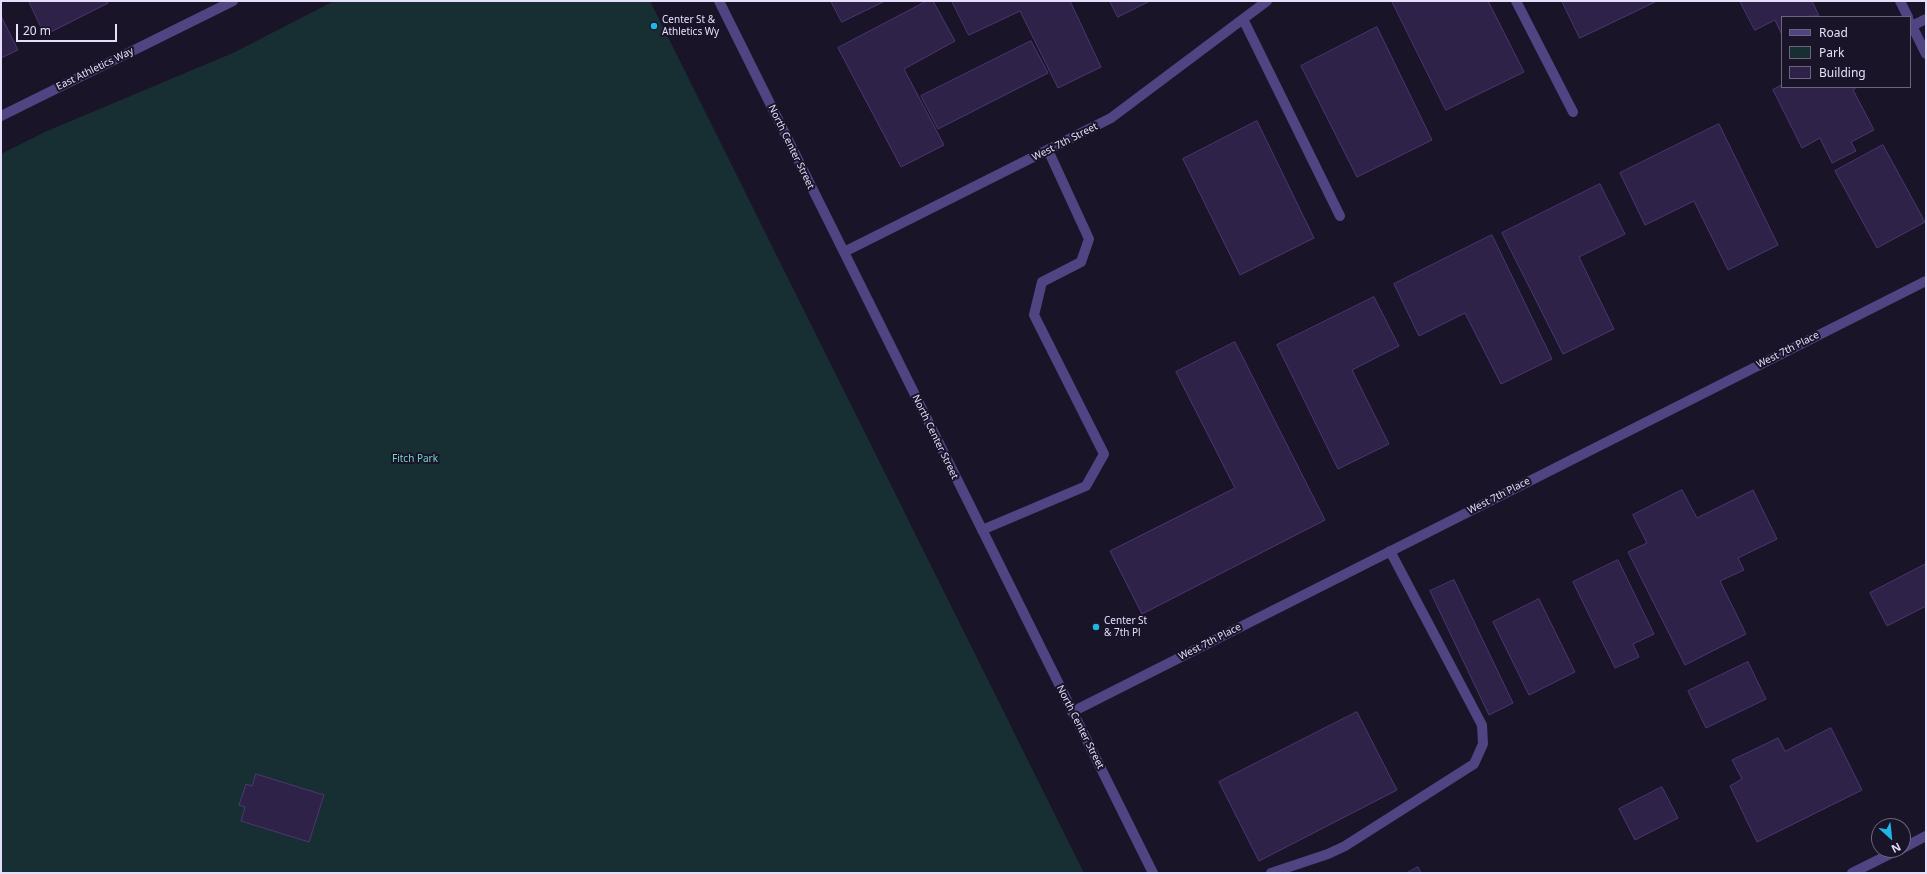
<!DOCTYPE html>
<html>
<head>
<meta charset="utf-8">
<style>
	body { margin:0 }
	#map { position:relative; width:1927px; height:874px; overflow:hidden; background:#1a1429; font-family:"Noto Sans",sans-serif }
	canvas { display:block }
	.frame { position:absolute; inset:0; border:2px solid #e6dffb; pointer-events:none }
	.legend { position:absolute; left:1781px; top:16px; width:130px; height:72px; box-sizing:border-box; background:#1a1429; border:1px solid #6c657d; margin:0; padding:5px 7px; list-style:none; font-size:12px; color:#e6dffb }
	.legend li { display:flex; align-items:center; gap:8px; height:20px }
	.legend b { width:20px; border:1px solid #6c657d }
	.north { position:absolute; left:1871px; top:818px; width:40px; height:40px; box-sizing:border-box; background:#1a1429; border:1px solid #6c657d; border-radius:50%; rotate:153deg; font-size:11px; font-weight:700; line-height:16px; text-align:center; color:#e6dffb }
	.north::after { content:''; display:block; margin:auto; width:14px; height:18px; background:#21b5e6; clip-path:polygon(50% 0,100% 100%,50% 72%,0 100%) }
	.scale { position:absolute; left:16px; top:24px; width:101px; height:18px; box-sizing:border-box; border:2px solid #e6dffb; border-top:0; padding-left:5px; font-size:12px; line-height:14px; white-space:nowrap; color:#e6dffb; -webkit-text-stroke:3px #1a1429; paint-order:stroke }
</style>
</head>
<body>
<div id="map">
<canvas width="1927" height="874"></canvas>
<div class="frame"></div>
<ul class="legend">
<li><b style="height:5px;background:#504482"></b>Road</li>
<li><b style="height:11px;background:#172f32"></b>Park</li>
<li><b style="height:11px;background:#2f2248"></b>Building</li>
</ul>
<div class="north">N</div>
<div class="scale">20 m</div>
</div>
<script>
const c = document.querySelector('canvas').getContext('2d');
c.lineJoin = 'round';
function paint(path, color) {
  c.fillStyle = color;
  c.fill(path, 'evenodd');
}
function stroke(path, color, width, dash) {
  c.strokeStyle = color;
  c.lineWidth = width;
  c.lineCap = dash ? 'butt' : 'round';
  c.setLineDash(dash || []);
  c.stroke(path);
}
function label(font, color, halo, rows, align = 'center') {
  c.font = font + ' "Noto Sans",sans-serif';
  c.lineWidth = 4;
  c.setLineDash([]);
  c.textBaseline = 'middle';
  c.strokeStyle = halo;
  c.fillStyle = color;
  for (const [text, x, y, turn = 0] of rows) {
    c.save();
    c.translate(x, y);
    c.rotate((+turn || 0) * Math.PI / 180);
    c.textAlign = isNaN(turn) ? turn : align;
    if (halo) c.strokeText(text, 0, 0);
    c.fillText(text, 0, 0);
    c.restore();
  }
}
const green = new Path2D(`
	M334 1H650L1084 873H1V154L47 131 233 53Z`);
const building = new Path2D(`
	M29 1H107L108 3 45 35Z
	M831 1H885L842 22Z
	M927 1H933L955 41 904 69 944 145 901 167 838 48Z
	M952 1H1070L1101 67 1058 88 1020 11 969 35Z
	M1110 1H1150L1118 17Z
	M1392 1H1488L1524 72 1446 110Z
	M1562 1H1655V2L1580 38Z
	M1740 1H1812L1819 16 1782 17V35L1775 20 1755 30Z
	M1 16 18 50 1 58Z
	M1377 27 1432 140 1357 177 1301 66Z
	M1031 41 1048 73 938 129 921 96Z
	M1782 85V87H1857L1853 90 1874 130 1851 142 1856 151 1832 163 1820 138 1802 148 1773 90Z
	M1257 121 1314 238 1240 275 1183 159Z
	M1719 124 1778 245 1728 270 1694 201 1645 225 1620 173Z
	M1883 145 1925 222 1877 248 1835 171Z
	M1600 184 1625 234 1579 257 1614 329 1563 354 1502 233Z
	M1492 235 1552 359 1501 384 1465 313 1419 336 1394 284Z
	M1374 297 1399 346 1352 370 1389 444 1338 469 1277 345Z
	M1235 342 1325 520 1142 614 1110 551 1235 488 1176 372Z
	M1682 490 1697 518 1753 490 1777 539 1738 558 1744 570 1720 581 1746 634 1685 665 1628 552 1647 543 1633 515Z
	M1618 560 1654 634 1633 644 1639 657 1615 668 1573 582Z
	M1926 564V606L1887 626 1870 593Z
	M1454 580 1513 703 1489 715 1430 591Z
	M1539 599 1575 672 1529 695 1493 622Z
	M1748 662 1766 699 1706 728 1688 691Z
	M1357 712 1397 790 1259 861 1219 782Z
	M1831 728 1862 790 1757 842 1730 786 1742 779 1732 760 1778 738 1785 751Z
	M256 774 324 795 309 842 241 821 245 807 239 805 246 784 252 786Z
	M1662 787 1678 818 1635 840 1619 809Z
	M1418 867 1421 873H1407Z`);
const minor = new Path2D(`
	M719 1 1153 873
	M1516 1 1573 112
	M1900 1 1908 17
	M1243 19 1340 216
	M1910 22 1926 54
	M1912 26 1926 19
	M1 116 233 1
	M844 252 1111 118 1267 1
	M982 530 1086 486 1104 454 1034 315 1042 282 1081 262 1089 239 1048 150
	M1072 712 1926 281
	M1903 848 1926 836
	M1271 873 1328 854 1345 846 1474 764 1483 744 1482 725 1390 551
	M1852 873 1898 850`);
const markers = [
	[654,26,4,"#21b5e6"],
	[1096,627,4,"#21b5e6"]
];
const poiNames = [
	["Center St &",662,20],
	["Athletics Wy",662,32],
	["Center St",1104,621],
	["& 7th Pl",1104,633]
];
const streetNames = [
	["East Athletics Way",95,69,-26],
	["West 7th Street",1065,142,-27],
	["North Center Street",791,147,64],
	["West 7th Place",1788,350,-27],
	["North Center Street",935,437,64],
	["West 7th Place",1499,496,-27],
	["West 7th Place",1210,642,-27],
	["North Center Street",1080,727,63]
];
const parkNames = [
	["Fitch Park",415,459]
];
paint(green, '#172f32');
paint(building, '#2f2248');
stroke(building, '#4b3771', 1);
stroke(minor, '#504482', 10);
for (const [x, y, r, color] of markers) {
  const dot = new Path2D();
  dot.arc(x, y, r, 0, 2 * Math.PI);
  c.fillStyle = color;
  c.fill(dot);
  stroke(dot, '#1a1429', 1.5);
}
label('10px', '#e6dffb', '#1a1429', poiNames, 'left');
label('10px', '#e6dffb', '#1a1429', streetNames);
label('10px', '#72d4ca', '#1a1429', parkNames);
</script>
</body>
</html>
